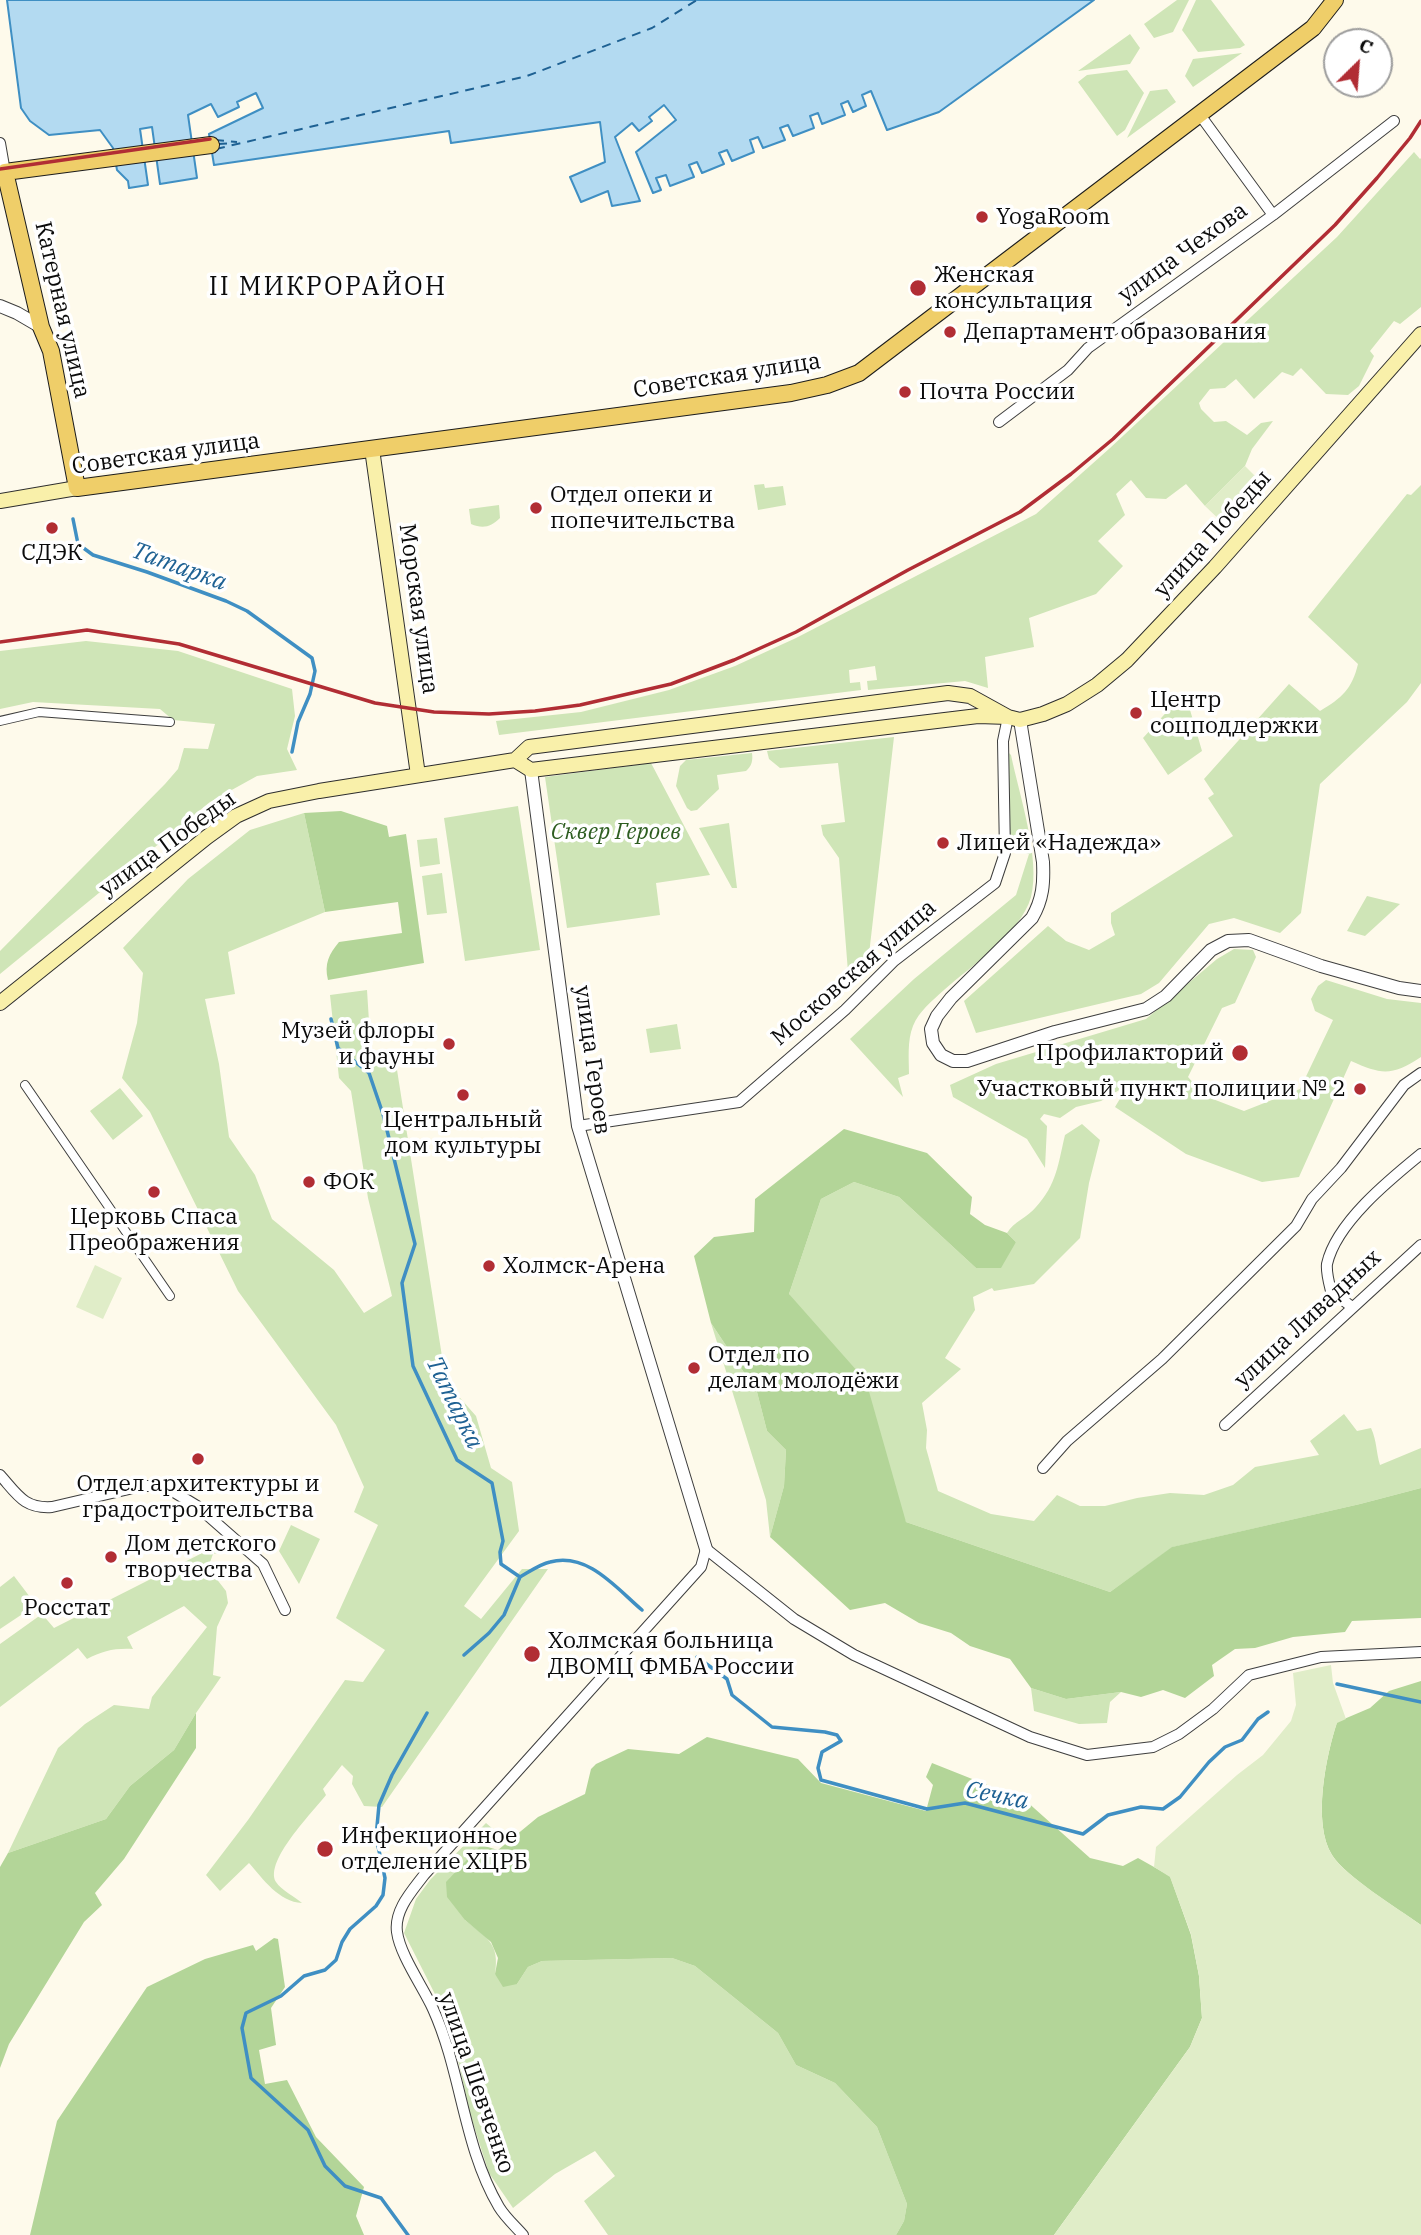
<!DOCTYPE html>
<html>
<head>
<meta charset="utf-8">
<style>
	body { margin:0 }
	#map { position:relative; width:1421px; height:2235px; overflow:hidden; background:#fefaeb; font-family:"IBM Plex Serif",serif }
	canvas { display:block }
	.north { position:absolute; left:1323px; top:28px; width:70px; height:70px; box-sizing:border-box; background:#fff; border:2px solid #9d9d9d; border-radius:50%; rotate:25deg; font-size:19px; font-weight:700; line-height:28px; text-align:center; color:#0b0b0b }
	.north::after { content:''; display:block; margin:auto; width:24px; height:32px; background:#b12d34; clip-path:polygon(50% 0,100% 100%,50% 72%,0 100%) }
</style>
</head>
<body>
<div id="map">
<canvas width="1421" height="2235"></canvas>
<div class="north">С</div>
</div>
<script>
const c = document.querySelector('canvas').getContext('2d');
c.lineJoin = 'round';
function paint(path, color) {
  c.fillStyle = color;
  c.fill(path, 'evenodd');
}
function stroke(path, color, width, dash) {
  c.strokeStyle = color;
  c.lineWidth = width;
  c.lineCap = dash ? 'butt' : 'round';
  c.setLineDash(dash || []);
  c.stroke(path);
}
function label(font, color, halo, rows, align = 'center') {
  c.font = font + ' "IBM Plex Serif",serif';
  c.lineWidth = 7;
  c.setLineDash([]);
  c.textBaseline = 'middle';
  c.strokeStyle = halo;
  c.fillStyle = color;
  for (const [text, x, y, turn = 0] of rows) {
    c.save();
    c.translate(x, y);
    c.rotate((+turn || 0) * Math.PI / 180);
    c.textAlign = isNaN(turn) ? turn : align;
    if (halo) c.strokeText(text, 0, 0);
    c.fillText(text, 0, 0);
    c.restore();
  }
}
const green = new Path2D(`
	M1177 0H1189L1173 32 1154 38 1144 24Z
	M1196 0H1211L1245 45 1240 48 1198 52 1182 30Z
	M1130 34 1140 48 1130 64 1078 71Z
	M1242 53 1193 87 1185 76 1193 59Z
	M1127 70 1144 93 1125 130 1117 136 1078 82 1087 75Z
	M1167 89 1176 102 1127 138 1150 91Z
	M1414 152 1420 159 1421 158V307L1400 324 1394 321 1370 351 1374 356 1359 386 1348 395 1326 394 1301 368 1293 376 1282 372 1254 399 1236 379 1225 388 1210 389 1199 403 1201 409 1214 422 1226 421 1247 435 1261 423 1273 421 1252 449 1245 466 1205 506 1186 484 1166 499 1146 498 1131 480 1116 494 1125 515 1098 541 1123 566 1096 594 1029 618 1034 647 985 657 988 688 965 681 868 690 867 681 877 680 875 666 849 670 850 683 860 682 861 690 499 735 496 721 581 712 669 690 735 666 796 638 1036 514 1110 448 1337 237Z
	M764 484 765 488 783 486 786 505 758 510 754 485Z
	M1421 485V683L1407 702 1320 784 1301 913 1280 933 1234 918 1209 924 1159 983 1141 994 976 1033 964 1001 1048 926 1066 941 1089 950 1115 935 1111 923V913L1233 836 1208 798 1214 794 1204 779 1289 684 1320 711C1342 698 1352 689 1358 664L1308 617 1407 494 1411 495Z
	M499 505 500 518C491 527 483 529 471 524L469 509Z
	M86 641 178 651 292 689 295 716 287 749 297 770 257 776 210 802 0 974V951L165 784 178 769 184 748 208 749 215 724 173 720 160 709 33 702 0 709V651Z
	M1182 695 1188 703 1202 751 1168 775 1143 738Z
	M894 737 868 963 848 972 839 858 823 835 821 825 845 822 838 763 780 768 769 759 767 751Z
	M1008 752 1011 755C1019 794 1041 859 1031 897 1021 933 971 966 944 990 932 1001 919 1011 913 1026 907 1041 909 1059 909 1074L898 1078 903 1097 850 1039 914 979 1016 895 1029 854 1011 848 1004 755Z
	M752 753C753 760 752 766 746 771L717 775 719 789 697 810 691 811 687 808 676 786 680 766 686 760Z
	M651 763 710 875 656 883 660 915 567 928 545 777Z
	M518 806 540 950 465 961 444 818Z
	M304 813 325 912 228 952 235 994 205 999 219 1064 229 1137 255 1175 272 1219 334 1270 364 1313 392 1296 368 1198 351 1091 339 1078 330 995 367 990 371 1053 395 1057 446 1382 476 1416 491 1468 512 1482 519 1531 464 1606 481 1619 522 1569H548L382 1807 364 1806 352 1784 353 1776 342 1765 323 1789 326 1795C313 1812 264 1861 276 1882 281 1890 295 1897 302 1903 279 1902 263 1879 249 1863L220 1891 206 1875 248 1820 345 1680 363 1682 385 1650 336 1618 378 1525 354 1512 364 1487 336 1425 238 1291 150 1112 122 1078 137 1023 143 973 123 948 188 879 250 830Z
	M729 823 737 888H732L699 828Z
	M437 838 440 864 420 867 417 840Z
	M442 873 447 913 427 915 422 876Z
	M1367 896 1400 904 1365 936 1347 931Z
	M1234 949 1253 950 1256 957 1235 1003 1222 1008 1188 1077 1205 1096 1244 1111 1300 1089 1333 1020 1315 1011 1311 999 1318 986 1326 980 1387 999 1421 1003V1057C1392 1076 1382 1075 1351 1061L1299 1177 1262 1182 1186 1154 1115 1107 1124 1092 1121 1089 1101 1101 1076 1107 1060 1118 1044 1114 1040 1119 1047 1126 1045 1168 1027 1139 953 1097 950 1085 996 1064 1146 1019 1217 959Z
	M677 1024 681 1049 650 1053 646 1029Z
	M120 1088 143 1116 113 1140 90 1111Z
	M1082 1124 1100 1140 1089 1183 1080 1238 1034 1284 994 1291 992 1288 973 1297 975 1310 945 1358 961 1369 922 1403 927 1430 926 1448 938 1491 991 1514 1034 1521 1057 1495 1080 1506H1105L1137 1498 1170 1493 1204 1495 1233 1485 1255 1467 1319 1455 1310 1441 1344 1414 1357 1431 1371 1428C1377 1441 1376 1452 1380 1465L1421 1448V1488L1360 1504 1173 1547 1110 1592 906 1522 789 1294 821 1199 854 1182 899 1197 976 1268 1016 1242 1007 1233C1014 1221 1027 1218 1036 1207 1057 1184 1058 1164 1065 1135Z
	M711 1323 757 1392 767 1431 786 1450 784 1486 770 1537 766 1500Z
	M291 1525 320 1539 299 1584 279 1551Z
	M222 1543 231 1550 213 1554 208 1568 226 1591 228 1603 217 1627 213 1675 221 1677 196 1713 174 1750 130 1786 106 1819 8 1853 58 1748 85 1724 114 1705 149 1709 152 1697 207 1627 184 1606 127 1637 133 1649C115 1648 102 1651 87 1659L78 1648 0 1707V1644L42 1614 54 1628Z
	M14 1576 36 1605 0 1629V1587Z
	M1031 1688 1066 1699 1121 1692 1110 1702 1107 1723 1079 1724 1034 1711Z
	M486 1823 493 1829 481 1845 465 1920C487 1938 500 1943 495 1974L517 1984 528 1967 542 1961 672 1958 695 1966 778 2033 796 2065 835 2083 877 2127 907 2204 904 2221 896 2235H608L584 2201 615 2176 595 2151 555 2174 513 2208 489 2173 470 2114 459 2064 441 2006 404 1933 416 1899 430 1880Z`);
const forest = new Path2D(`
	M341 811 387 826 389 837 406 834 424 963 328 980C324 964 329 954 339 942L402 933 398 902 325 912 304 813Z
	M844 1129 927 1153 972 1197 970 1214 985 1225 1007 1233 1016 1242 1001 1268H976L899 1197 854 1182 821 1199 789 1294 866 1381 906 1522 1110 1592 1172 1547 1360 1504 1421 1488V1618L1352 1621 1345 1632 1293 1637 1255 1648 1235 1649 1212 1665 1214 1676 1185 1698 1163 1690 1141 1697 1121 1692 1066 1699 1031 1688 1010 1659 970 1646 951 1633 919 1623 885 1603 850 1610 770 1537 784 1486 786 1450 767 1431 757 1392 711 1323 694 1256 714 1237 754 1232 755 1199Z
	M1421 1681V1925C1398 1909 1346 1877 1332 1855 1312 1823 1326 1756 1337 1722L1370 1708 1389 1691Z
	M196 1713V1748L124 1859 95 1893 102 1905 84 1922 9 2044 0 2068V1867L8 1853 106 1819 130 1786 174 1750Z
	M707 1737 798 1759 821 1783 926 1811 933 1785 926 1777 932 1763 1025 1800 1090 1858 1123 1866 1138 1858 1170 1876 1191 1935 1199 1976 1202 2018 1190 2047 1054 2235H896L904 2221 907 2204 877 2127 835 2083 796 2065 778 2033 695 1966 672 1958 542 1961 528 1967 517 1984 503 1987 495 1974 498 1958 491 1942 465 1920 447 1897 446 1882 481 1845 498 1850 538 1817 585 1794 591 1769 596 1764 628 1749 679 1754Z
	M274 1938 278 1939 285 1987 271 2008 276 2045 259 2050 265 2084 287 2080 316 2137 364 2187 356 2216 364 2235H30L57 2121 147 1987 205 1959 253 1945 256 1951Z`);
const pitch = new Path2D(`
	M1245 466 1264 485 1225 525 1205 506Z
	M95 1265 122 1278 103 1319 76 1307Z
	M1331 1665 1333 1683 1346 1719 1337 1723C1326 1755 1312 1823 1332 1855 1346 1877 1398 1908 1421 1925V2235H1054L1190 2047 1202 2018 1199 1976 1191 1934 1170 1877 1154 1867 1156 1847 1237 1775 1263 1755 1291 1721 1296 1705 1293 1673Z`);
const water = new Path2D(`
	M7 0H1094L939 112 887 130 871 91 862 95 866 106 853 112 848 101 841 104 845 115 822 124 818 113 810 116 814 128 793 136 788 125 780 128 785 140 763 148 758 137 750 140 754 152 732 161 727 150 719 153 724 164 702 173 697 162 689 165 694 177 670 186 666 175 656 178 661 190 653 193 636 152 676 120 664 105 649 117 652 121 639 131 632 123 615 137 640 201 612 206 608 191 581 202 570 177 605 162 600 122 451 143 449 131 214 165 209 134 263 108 256 93 237 102 239 107 218 117 211 104 188 115 197 178 160 184 152 127 140 129 148 185 129 188 128 181 117 170 113 148 100 130 49 135 30 121 21 108Z`);
const stream = new Path2D(`
	M73 519 78 544 93 555 147 572 226 601 247 611 312 658 315 671 310 694 298 722 292 752
	M331 1019 338 1048 369 1073 383 1114 415 1244 402 1283 413 1366 457 1460 492 1483 503 1541 500 1552 501 1564 520 1577
	M520 1577C529 1572 540 1564 550 1562 588 1552 616 1588 642 1610
	M464 1655 489 1633 504 1615 520 1577
	M697 1657 727 1679 732 1695 772 1727 825 1732 837 1735 841 1741 822 1752 818 1768 821 1780 927 1809 965 1803 1083 1834 1108 1815 1141 1807 1163 1809 1180 1797 1209 1762 1225 1747 1242 1740 1258 1719 1268 1712
	M1337 1684 1421 1702
	M408 2235 381 2198 345 2186 325 2166 308 2130 251 2078 242 2028 246 2013 281 1996 304 1976 325 1970 336 1960 342 1942 350 1929 376 1906 383 1895 385 1878 376 1837 379 1805 392 1775 427 1713`);
const ferry = new Path2D(`
	M215 140 237 142
	M218 144 234 143
	M216 149 527 76 652 28 697 0`);
const pedestrian = new Path2D(`
	M0 721 39 712 170 722
	M25 1085 170 1296`);
const minor = new Path2D(`
	M1200 115 1273 215
	M0 143 5 172
	M999 422 1068 370 1088 348 1273 215 1394 121
	M578 1126 739 1102 845 1010 894 961 995 883 1005 853 1003 741 1008 717
	M1352 1307 1331 1291C1329 1283 1326 1272 1327 1264 1336 1223 1389 1180 1421 1154
	M1225 1425 1421 1245
	M1043 1468 1067 1441 1162 1359 1296 1226 1312 1199 1341 1168 1404 1085 1421 1073
	M0 1475C17 1494 24 1509 52 1507L142 1486H164L197 1506 263 1564 285 1610
	M523 2235C515 2226 505 2217 499 2207 463 2146 462 2073 433 2009 423 1987 400 1955 397 1932 394 1910 412 1891 424 1875L701 1567 706 1549 794 1619 854 1655 1030 1737 1087 1755 1153 1747 1179 1734 1213 1709 1249 1675 1321 1657 1421 1652`);
const tertiary = new Path2D(`
	M0 306 17 313 41 327
	M1020 720 1043 862C1044 883 1043 899 1032 918L951 998 937 1016 931 1029 933 1043 941 1055 953 1061H967L1055 1032 1146 1009 1166 996 1211 950 1228 941 1249 940 1321 966 1399 988 1421 991
	M531 770 578 1126 706 1549`);
const secondary = new Path2D(`
	M372 449 418 775
	M0 501 77 488
	M515 760 531 770 978 716 1008 717 1020 720 1043 714 1067 704 1097 685 1127 660 1215 567 1421 334
	M0 1003 207 837 236 816 269 801 319 791 515 760 529 747 948 693 970 696 1008 717`);
const primary = new Path2D(`
	M211 145 5 172 41 327 51 351 77 488 791 393 827 385 859 373 1313 28 1335 0`);
const rail = new Path2D(`
	M0 169 210 139
	M0 642 87 630 179 644 375 703 434 712 489 714 535 711 580 705 671 684 734 660 796 632 908 570 1020 512 1071 474 1113 439 1335 225 1377 178 1410 138 1421 121`);
const markers = [
	[982,217,7,"#b12d34"],
	[918,288,9,"#b12d34"],
	[950,332,7,"#b12d34"],
	[905,392,7,"#b12d34"],
	[536,508,7,"#b12d34"],
	[52,528,7,"#b12d34"],
	[1136,713,7,"#b12d34"],
	[943,843,7,"#b12d34"],
	[449,1044,7,"#b12d34"],
	[1240,1053,9,"#b12d34"],
	[1360,1089,7,"#b12d34"],
	[463,1095,7,"#b12d34"],
	[309,1182,7,"#b12d34"],
	[154,1192,7,"#b12d34"],
	[489,1266,7,"#b12d34"],
	[694,1368,7,"#b12d34"],
	[198,1459,7,"#b12d34"],
	[111,1557,7,"#b12d34"],
	[67,1583,7,"#b12d34"],
	[532,1654,9,"#b12d34"],
	[325,1849,9,"#b12d34"]
];
const poiNames = [
	["YogaRoom",996,217],
	["Женская",934,275],
	["консультация",934,301],
	["Департамент образования",964,332],
	["Почта России",919,392],
	["Отдел опеки и",550,495],
	["попечительства",550,521],
	["СДЭК",52,553,"center"],
	["Центр",1150,700],
	["соцподдержки",1150,726],
	["Лицей «Надежда»",957,843],
	["Музей флоры",435,1031,"right"],
	["и фауны",435,1057,"right"],
	["Профилакторий",1224,1053,"right"],
	["Участковый пункт полиции № 2",1346,1089,"right"],
	["Центральный",463,1120,"center"],
	["дом культуры",463,1146,"center"],
	["ФОК",323,1182],
	["Церковь Спаса",154,1217,"center"],
	["Преображения",154,1243,"center"],
	["Холмск-Арена",503,1266],
	["Отдел по",708,1355],
	["делам молодёжи",708,1381],
	["Отдел архитектуры и",198,1484,"center"],
	["градостроительства",198,1510,"center"],
	["Дом детского",125,1544],
	["творчества",125,1570],
	["Росстат",67,1608,"center"],
	["Холмская больница",548,1641],
	["ДВОМЦ ФМБА России",548,1667],
	["Инфекционное",341,1836],
	["отделение ХЦРБ",341,1862]
];
const streetNames = [
	["улица Чехова",1183,253,-36],
	["Катерная улица",62,310,77],
	["Советская улица",727,376,-9],
	["Советская улица",166,454,-8],
	["улица Победы",1213,534,-48],
	["Морская улица",418,609,82],
	["улица Победы",168,844,-36],
	["Московская улица",854,973,-41],
	["улица Героев",592,1060,82],
	["улица Ливадных",1308,1319,-43],
	["улица Шевченко",476,2083,71]
];
const parkNames = [
	["Сквер Героев",616,832]
];
const waterNames = [
	["Татарка",179,567,20],
	["Татарка",454,1403,64],
	["Сечка",997,1796,11]
];
const quarterNames = [
	["II МИКРОРАЙОН",328,287]
];
paint(green, '#cfe5b7');
paint(forest, '#b3d598');
paint(pitch, '#e0edc8');
paint(water, '#b3daf1');
stroke(water, '#3f8fc3', 2);
stroke(stream, '#3f8fc3', 3.5);
stroke(ferry, '#1e6193', 2, [9, 7]);
stroke(pedestrian, '#3e3e3e', 10);
stroke(minor, '#3e3e3e', 12);
stroke(tertiary, '#3e3e3e', 14);
stroke(secondary, '#2d2d2d', 16);
stroke(primary, '#1c1c1c', 18);
stroke(pedestrian, '#fff', 8);
stroke(minor, '#fff', 10);
stroke(tertiary, '#fff', 12);
stroke(secondary, '#f9f0aa', 14);
stroke(primary, '#efce69', 16);
stroke(rail, '#b12d34', 3.5);
for (const [x, y, r, color] of markers) {
  const dot = new Path2D();
  dot.arc(x, y, r, 0, 2 * Math.PI);
  c.fillStyle = color;
  c.fill(dot);
  stroke(dot, '#fff', 2.5);
}
label('23px', '#0b0b0b', '#fff', poiNames, 'left');
label('23px', '#0b0b0b', '#fff', streetNames);
label('italic 23px', '#2e5e21', '#fff', parkNames);
label('italic 24px', '#1e6193', '#fff', waterNames);
c.letterSpacing = '2px';
label('26px', '#0b0b0b', '#fff', quarterNames);
c.letterSpacing = '0px';
</script>
</body>
</html>
